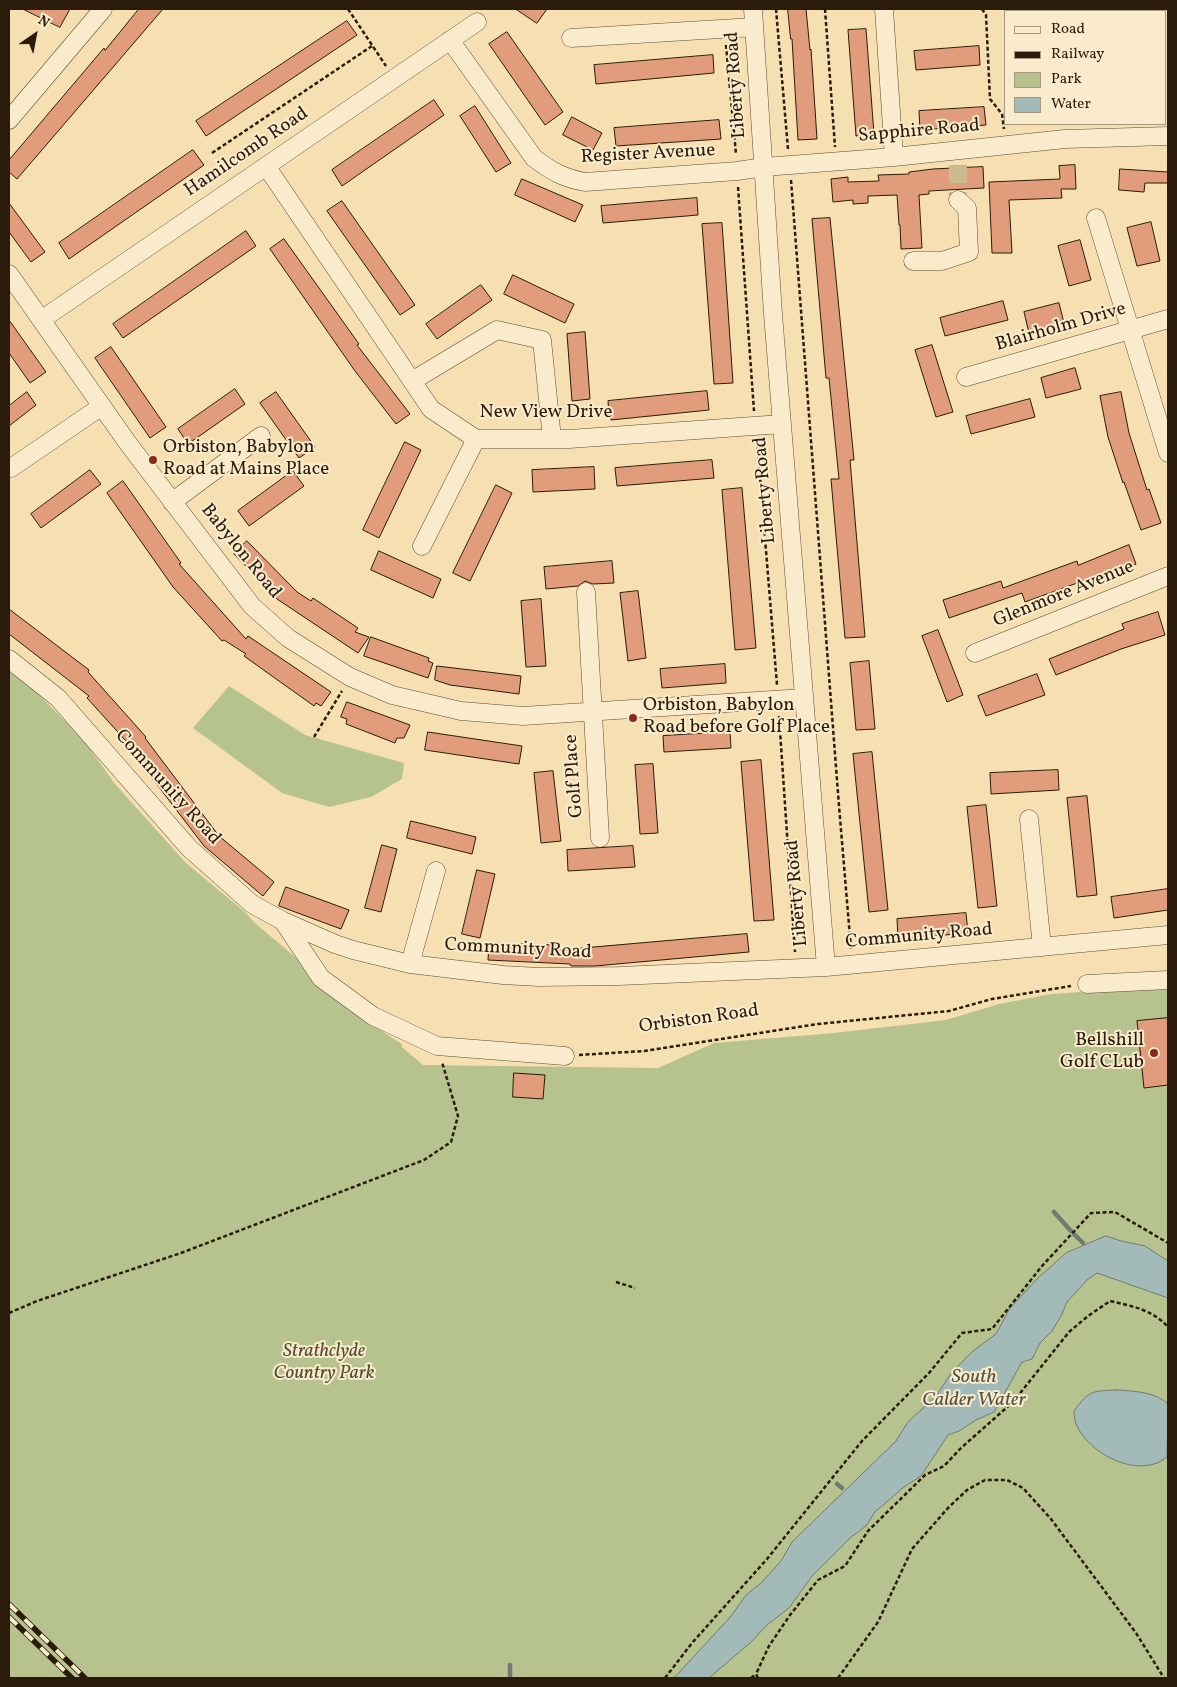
<!DOCTYPE html>
<html>
<head>
<meta charset="utf-8">
<style>
	body { margin:0 }
	#map { position:relative; width:1177px; height:1687px; overflow:hidden; background:#f6e0b1; font-family:Vollkorn,serif }
	canvas { display:block }
	.frame { position:absolute; inset:0; border:10px solid #2a1b0a; pointer-events:none }
	.legend { position:absolute; left:1004px; top:10px; width:162px; height:115px; box-sizing:border-box; background:#f9ebcc; border:1px solid #a6987e; margin:0; padding:6px 9px; list-style:none; font-size:15px; color:#2a1b0a }
	.legend li { display:flex; align-items:center; gap:10px; height:25px }
	.legend b { width:25px; border:1px solid #a6987e }
	.north { position:absolute; left:10px; top:10px; width:50px; height:50px; -webkit-text-stroke:4px #f9ebcc; paint-order:stroke; rotate:33deg; font-size:14px; font-weight:700; line-height:20px; text-align:center; color:#2a1b0a }
	.north::after { content:''; display:block; margin:auto; width:18px; height:22px; background:#2a1b0a; clip-path:polygon(50% 0,100% 100%,50% 72%,0 100%) }
</style>
</head>
<body>
<div id="map">
<canvas width="1177" height="1687"></canvas>
<div class="frame"></div>
<ul class="legend">
<li><b style="height:6px;background:#f9ebcc"></b>Road</li>
<li><b style="height:6px;background:#2a1b0a"></b>Railway</li>
<li><b style="height:14px;background:#b7c38f"></b>Park</li>
<li><b style="height:14px;background:#a2bab8"></b>Water</li>
</ul>
<div class="north">N</div>
</div>
<script>
const c = document.querySelector('canvas').getContext('2d');
c.lineJoin = 'round';
function paint(path, color) {
  c.fillStyle = color;
  c.fill(path, 'evenodd');
}
function stroke(path, color, width, dash) {
  c.strokeStyle = color;
  c.lineWidth = width;
  c.lineCap = dash ? 'butt' : 'round';
  c.setLineDash(dash || []);
  c.stroke(path);
}
function label(font, color, halo, rows, align = 'center') {
  c.font = font + ' Vollkorn,serif';
  c.lineWidth = 4;
  c.setLineDash([]);
  c.textBaseline = 'middle';
  c.strokeStyle = halo;
  c.fillStyle = color;
  for (const [text, x, y, turn = 0] of rows) {
    c.save();
    c.translate(x, y);
    c.rotate((+turn || 0) * Math.PI / 180);
    c.textAlign = isNaN(turn) ? turn : align;
    if (halo) c.strokeText(text, 0, 0);
    c.fillText(text, 0, 0);
    c.restore();
  }
}
const green = new Path2D(`
	M9 672 27 683 83 739 115 784 186 863 245 912 255 923 386 1034 402 1044V1047L423 1065 658 1068 714 1043 834 1033 946 1020 999 1004 1051 994 1168 986V1678H9Z
	M229 686 305 735 404 763 402 779 371 797 329 807 282 793 193 728Z`);
const water = new Path2D(`
	M1106 1236 1121 1241 1145 1246 1168 1261V1298L1097 1273 1087 1280 1067 1302 1061 1316 1052 1331 1040 1343 1032 1359 1022 1362 994 1412 976 1420 959 1431 948 1435 921 1476 904 1487 875 1512 866 1526 850 1538 812 1576 789 1608 767 1625 750 1643 709 1678H674L732 1615 746 1595 761 1583 781 1561 792 1542 896 1441 908 1422 936 1396 952 1372 973 1351 996 1334 1010 1308 1038 1278 1066 1253Z
	M1117 1390C1134 1391 1156 1392 1168 1404L1167 1457C1164 1459 1160 1462 1157 1463 1129 1474 1089 1452 1077 1426 1075 1422 1074 1416 1074 1411 1089 1390 1093 1391 1117 1390Z`);
const stream = new Path2D(`
	M1054 1212 1071 1231
	M1074 1234 1083 1243
	M837 1484 842 1488
	M510 1665V1678`);
const building = new Path2D(`
	M23 9H70L60 27Z
	M139 9H163L17 179 9 172V160L104 48 105 50Z
	M516 9H547L537 23Z
	M788 9H806L810 50 811 49 817 139 798 140 792 39H791Z
	M347 21 357 35 206 136 196 121Z
	M866 29 874 134 856 136 848 30Z
	M507 32 563 112 545 125 489 44Z
	M979 46 980 65 916 70 914 51Z
	M713 55 714 73 596 84 594 65Z
	M434 100 444 115 342 186 332 170Z
	M475 106 511 163 496 172 460 116Z
	M984 107 986 125 920 130 919 111Z
	M572 117 602 133 593 150 563 135Z
	M719 120 721 139 616 146 614 128Z
	M193 150 204 165 69 259 59 243Z
	M1075 165 1076 189H1061L1062 198 1009 200 1012 253H992L989 182 1060 179 1059 166Z
	M983 167 984 188 929 191V194L919 195 922 248 901 249 900 225H899L897 195 868 196V203L853 204V200L833 202 831 179 848 177V182L879 181 878 175 909 174V172L933 169Z
	M1120 169 1168 172V183H1145L1144 192 1119 190Z
	M522 179 583 205 575 222 515 195Z
	M697 198 698 215 603 223 601 206Z
	M342 201 415 305 400 315 327 211Z
	M9 203 45 252 31 262 9 232Z
	M830 218 854 460H850L865 637 845 638 831 479H839L829 378H826L812 219Z
	M1151 222 1160 261 1137 266 1127 228Z
	M722 223 733 383 714 384 702 224Z
	M246 231 256 246 123 338 113 324Z
	M284 239 359 344 357 345 410 414 396 424 355 371 270 249Z
	M1080 240 1091 280 1069 286 1058 246Z
	M513 275 574 304 565 323 504 294Z
	M481 285 492 300 437 339 426 324Z
	M1003 301 1008 320 945 336 940 318Z
	M1059 303 1064 323 1029 333 1024 312Z
	M9 320 46 372 30 383 9 353Z
	M585 332 590 399 572 401 567 334Z
	M932 345 953 412 936 417 915 350Z
	M111 347 166 427 150 438 95 358Z
	M1075 368 1081 389 1046 398 1041 378Z
	M235 389 245 404 188 444 178 429Z
	M707 391 709 410 611 420V415H609L608 401Z
	M27 392 36 405 9 426V406Z
	M276 392 315 447 299 458 260 403Z
	M1121 392 1129 433 1147 490 1149 489 1161 523 1141 530 1124 482 1123 483 1108 437 1100 396Z
	M1030 399 1035 417 971 434 966 416Z
	M405 442 421 450 379 538 363 530Z
	M712 460 714 478 617 486 615 468Z
	M594 467 595 489 533 492 532 470Z
	M90 470 101 484 41 528 31 514Z
	M293 471 304 486 249 526 238 511Z
	M123 481 181 563 179 564 246 639 248 636 331 692 321 706 316 703 314 706 244 656 246 654 224 640 222 641 173 587 107 493Z
	M496 485 512 493 470 581 453 573Z
	M742 488 756 648 735 650 722 490Z
	M247 541 297 592 311 601 313 598 358 628 355 632 369 637 358 653 277 599 234 554Z
	M1129 545 1136 564 1103 577 1102 574 1025 602 1022 593 949 618 943 600 1001 581 1003 588 1077 561 1078 565Z
	M379 551 441 579 433 598 371 570Z
	M612 561 614 583 593 584 585 581 578 586 546 589 544 567Z
	M638 591 646 658 628 661 620 593Z
	M541 599 546 666 526 667 521 601Z
	M9 609 89 670 88 672 146 737 145 738 219 836 274 882 263 896 204 846 142 765 145 762 87 698 89 696 9 634Z
	M1158 612 1165 635 1121 649 1056 675 1049 659 1124 629 1122 624Z
	M938 630 963 695 947 702 922 636Z
	M371 637 429 658 428 661 433 663 428 678 364 656Z
	M869 661 875 729 856 730 850 663Z
	M725 664 726 683 662 688 660 669Z
	M437 666 521 676 519 694 450 685 435 680Z
	M1037 674 1045 695 986 716 978 696Z
	M347 702 410 725 404 738H397L395 743 346 724 347 719 341 717Z
	M428 732 522 746 519 764 425 750Z
	M730 732 731 748 664 752 663 736Z
	M872 752 888 910 869 912 853 754Z
	M761 760 774 920 754 921 741 762Z
	M653 764 658 833 640 834 635 765Z
	M1058 770 1059 790 991 794 990 773Z
	M553 771 561 841 541 843 534 773Z
	M1087 796 1097 895 1077 897 1067 798Z
	M986 805 997 906 978 908 967 807Z
	M411 821 476 837 472 854 407 838Z
	M382 845 397 849 381 912 365 908Z
	M633 846 635 867 568 871 567 850Z
	M477 870 495 874 480 938 462 934Z
	M286 887 349 910 341 929 279 906Z
	M1168 889V910L1114 918 1111 897Z
	M966 913 968 933 898 939 897 919Z
	M747 934 749 952 595 966H571L570 964 488 960 489 943 555 945V950Z
	M1168 1018V1085L1144 1088 1137 1021Z
	M514 1073 545 1075 543 1099 513 1097Z`);
const minorTunnel = new Path2D(`
	M958 165V200`);
const path = new Path2D(`
	M348 9 386 66
	M776 9 788 149
	M825 9 835 147
	M982 9 986 15 990 99 1002 114 1004 129
	M726 45 736 154
	M212 153 372 46
	M791 180 839 806 851 949
	M738 187 754 411
	M757 441 777 685
	M779 716 795 952
	M314 737 342 691
	M579 1055 644 1051 818 1024 949 1011 992 999 1071 986
	M616 1282 635 1288
	M9 1313 37 1301 181 1253 424 1160 451 1142 458 1116 442 1062
	M665 1678 692 1643 767 1559 862 1441 929 1373 962 1333 992 1329 1042 1266 1091 1213 1115 1212 1168 1243
	M751 1678 756 1674
	M758 1678 756 1674 769 1646 790 1615 818 1580 845 1566 868 1531 925 1475 944 1466 961 1448 1013 1402 1069 1332 1088 1316 1110 1301C1132 1306 1153 1310 1168 1327
	M838 1678 878 1622 912 1549 948 1508 967 1490 985 1480H1007L1023 1488 1051 1519 1136 1633 1164 1678`);
const minor = new Path2D(`
	M753 9 773 314 826 967
	M884 9 894 157
	M1047 9 1048 11
	M1139 9V11
	M571 38 754 27
	M450 40 534 158C551 171 563 178 585 182L737 171 764 167 894 157 1065 139 1168 136
	M9 120 103 9
	M266 166 431 409 476 439H569L782 424
	M1096 218 1168 453
	M913 261H942L969 252 967 208 958 200
	M9 274 127 442 252 606 288 638 350 677 392 695 461 711 523 716 804 698
	M41 320 477 22
	M966 377 1168 319
	M412 381 497 330 542 340 552 439
	M11 468 102 406
	M172 502 261 436
	M422 546 476 439
	M586 592 600 838
	M975 653 1168 576
	M9 659 58 698 189 848 252 904 283 921 335 944 353 950 410 964 503 975 539 977 619 976 826 967 1168 935
	M1029 819 1042 947
	M283 921 321 978 373 1016 437 1046 565 1056
	M410 964 436 871
	M1087 984 1168 980`);
const rail = new Path2D(`
	M9 1604 85 1678
	M9 1617 72 1678`);
const markers = [
	[153,460,5,"#8f2418"],
	[633,718,5,"#8f2418"],
	[1154,1053,5,"#8f2418"]
];
const streetNames = [
	["Liberty Road",737,85,-94],
	["Sapphire Road",919,132,-5],
	["Hamilcomb Road",247,153,-34],
	["Register Avenue",648,155,-3],
	["Blairholm Drive",1061,328,-16],
	["New View Drive",546,414],
	["Liberty Road",766,490,-95],
	["Babylon Road",240,552,51],
	["Glenmore Avenue",1064,595,-22],
	["Golf Place",575,776,-94],
	["Community Road",167,788,48],
	["Liberty Road",798,893,-95],
	["Community Road",919,937,-5],
	["Community Road",518,950,3],
	["Orbiston Road",699,1020,-8]
];
const poiNames = [
	["Orbiston, Babylon",163,449],
	["Road at Mains Place",163,471],
	["Orbiston, Babylon",643,707],
	["Road before Golf Place",643,729],
	["Bellshill",1144,1042,"right"],
	["Golf CLub",1144,1064,"right"]
];
const parkNames = [
	["Strathclyde",324,1353],
	["Country Park",324,1375]
];
const waterNames = [
	["South",974,1378],
	["Calder Water",974,1401]
];
paint(green, '#b7c38f');
paint(water, '#a2bab8');
stroke(water, '#727a72', 1);
stroke(stream, '#727a72', 4.5);
paint(building, '#e19c7b');
stroke(building, '#2a1b0a', 1);
stroke(minorTunnel, '#cdb990', 18, [18, 9]);
stroke(minor, '#5d4c34', 19);
stroke(path, '#2a1b0a', 2.5, [4, 2.5]);
stroke(minor, '#f9ebcc', 18);
stroke(rail, '#2a1b0a', 5.5);
stroke(rail, '#f9ebcc', 4, [11]);
for (const [x, y, r, color] of markers) {
  const dot = new Path2D();
  dot.arc(x, y, r, 0, 2 * Math.PI);
  c.fillStyle = color;
  c.fill(dot);
  stroke(dot, '#f9ebcc', 2);
}
label('19px', '#2a1b0a', '#f9ebcc', streetNames);
label('19px', '#2a1b0a', '#f9ebcc', poiNames, 'left');
label('italic 19px', '#544d32', '#f9ebcc', parkNames);
label('italic 20px', '#545347', '#f9ebcc', waterNames);
</script>
</body>
</html>
